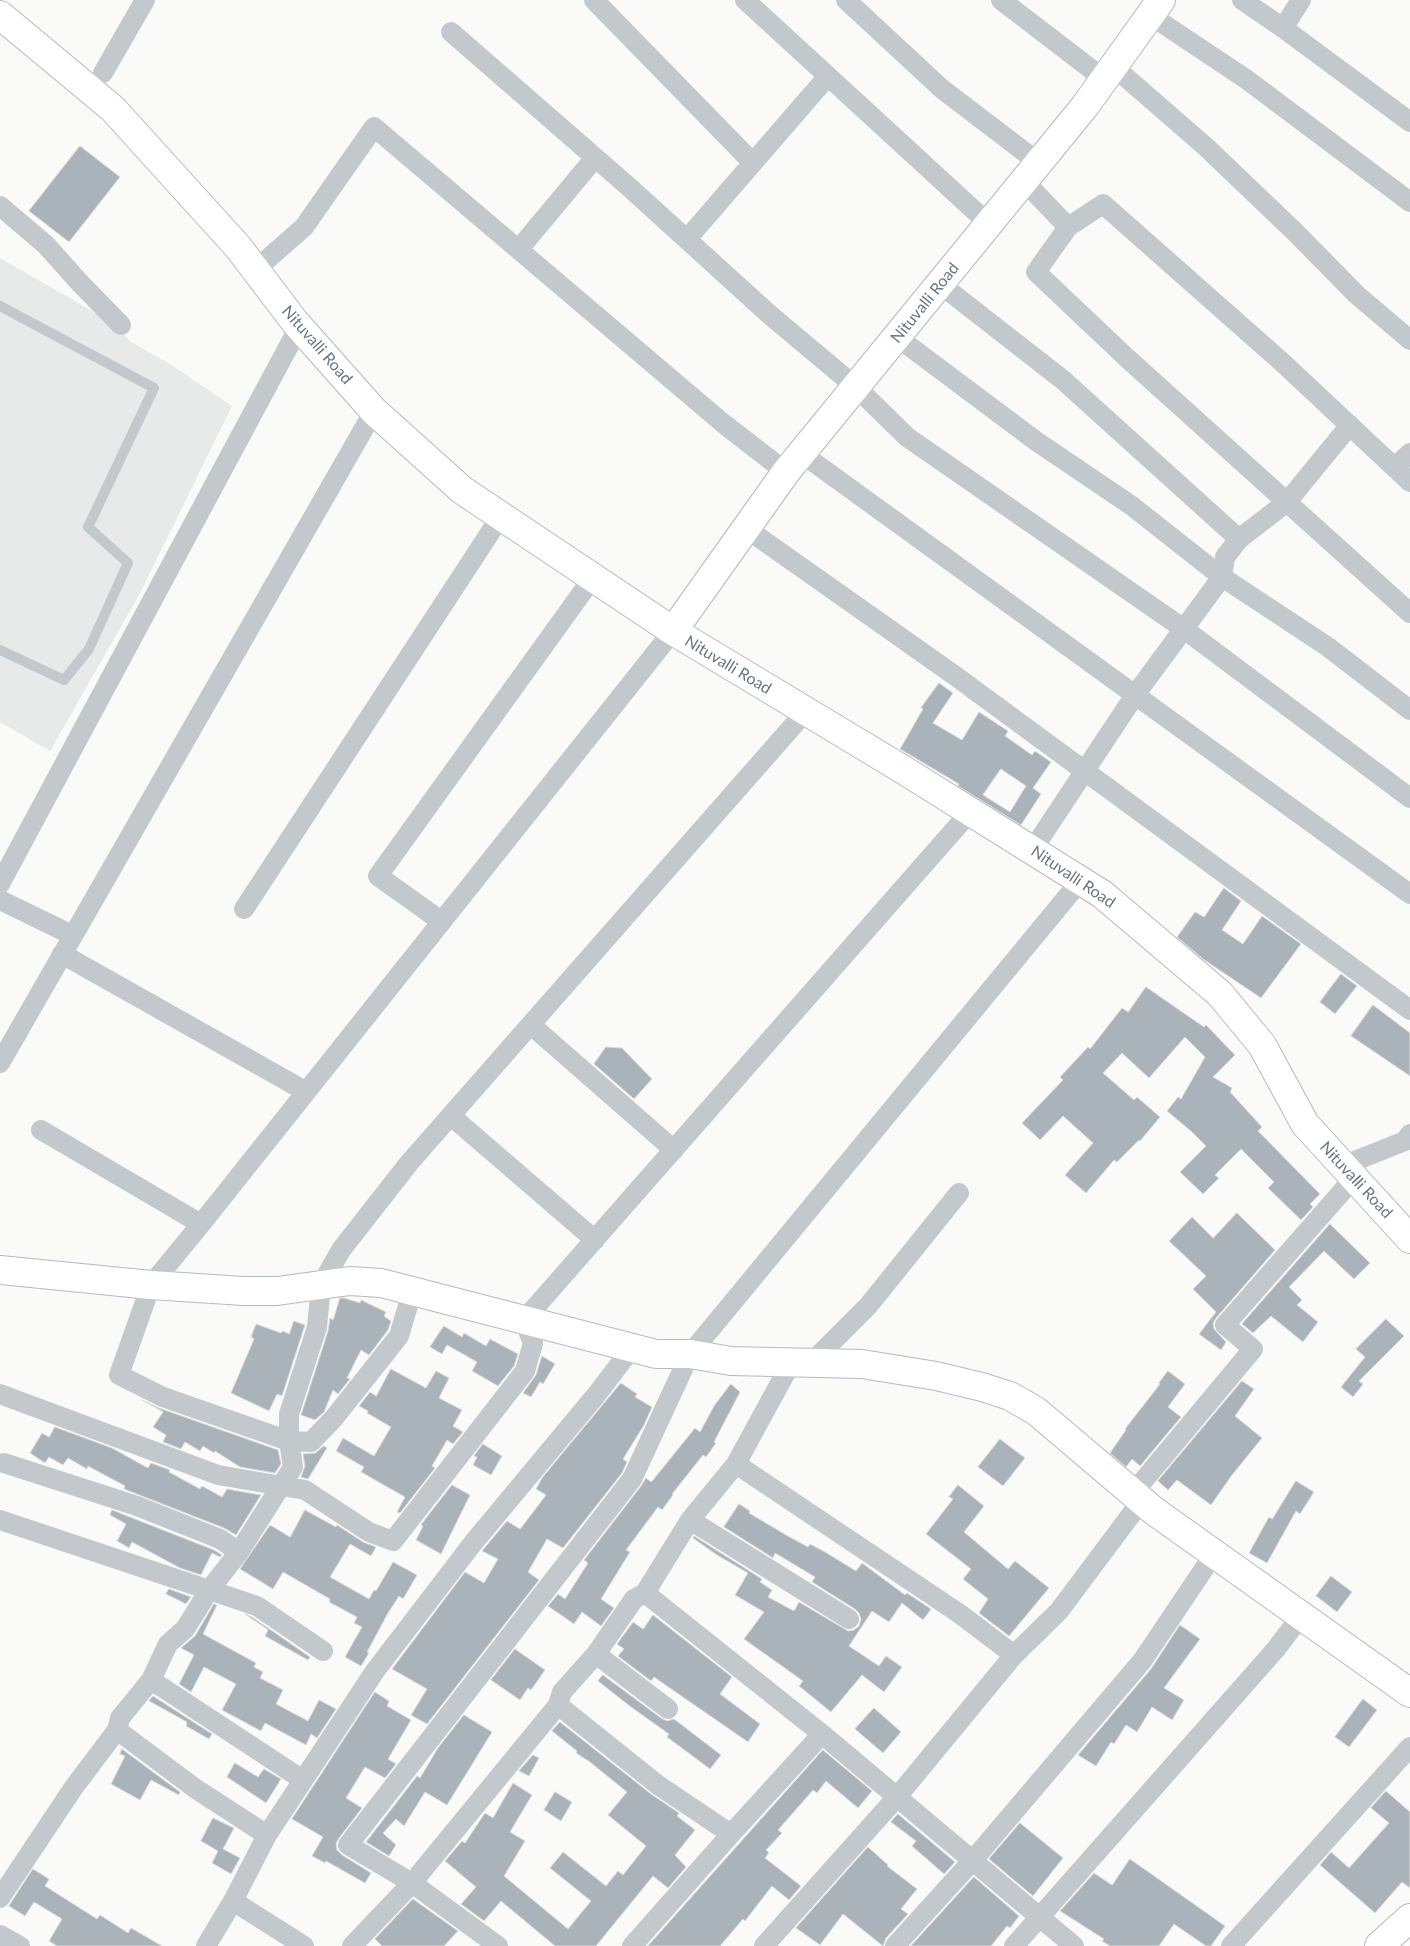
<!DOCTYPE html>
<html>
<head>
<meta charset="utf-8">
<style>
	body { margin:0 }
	canvas { display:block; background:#fafaf8 }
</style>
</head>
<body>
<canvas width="1410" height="1946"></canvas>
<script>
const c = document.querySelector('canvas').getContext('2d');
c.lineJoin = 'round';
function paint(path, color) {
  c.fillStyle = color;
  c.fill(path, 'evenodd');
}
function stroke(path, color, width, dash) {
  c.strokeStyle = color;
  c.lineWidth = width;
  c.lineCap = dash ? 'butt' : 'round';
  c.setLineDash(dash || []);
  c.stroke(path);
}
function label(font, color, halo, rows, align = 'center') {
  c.font = font + ' Lato,sans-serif';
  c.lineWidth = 5;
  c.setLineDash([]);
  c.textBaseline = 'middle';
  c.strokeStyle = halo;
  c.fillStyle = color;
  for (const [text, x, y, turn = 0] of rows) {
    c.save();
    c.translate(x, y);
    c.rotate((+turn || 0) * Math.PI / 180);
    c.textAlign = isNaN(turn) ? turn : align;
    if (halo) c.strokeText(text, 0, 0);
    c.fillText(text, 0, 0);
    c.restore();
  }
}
const built = new Path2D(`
	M0 258 113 323 131 342 170 364 232 406 139 595 50 751 0 722Z`);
const building = new Path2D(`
	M80 146 120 177 69 242 29 211Z
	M939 683 953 693 933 723 962 740 979 712 1008 731 1005 736 1032 755 1035 751 1051 762 1033 788 1041 794 1021 825 958 786 959 784 900 749 923 709 921 708ZM1001 769 1026 786 1010 812 983 795Z
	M1224 888 1241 901 1222 930 1243 944 1262 916 1301 944 1261 998 1203 959 1177 937 1195 912 1204 917Z
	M1341 974 1357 986 1335 1014 1320 1002Z
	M1146 987 1204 1027 1206 1025 1235 1055 1213 1077 1232 1088 1230 1092 1262 1127 1258 1131 1320 1194 1310 1204 1313 1207 1301 1220 1268 1188 1274 1182 1241 1149 1215 1175 1219 1178 1203 1194 1180 1172 1206 1146 1192 1132 1167 1111 1178 1097 1181 1099 1205 1057 1185 1037 1149 1078 1122 1053 1103 1073 1134 1100 1137 1097 1160 1117 1140 1141 1139 1140 1117 1162 1114 1160 1086 1193 1065 1175 1093 1143 1063 1116 1040 1140 1022 1123 1063 1080 1060 1077 1088 1047 1090 1049 1122 1008 1128 1012Z
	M1373 1005 1410 1033V1076L1351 1036Z
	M606 1047 622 1048 652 1079 634 1099 594 1064Z
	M1237 1213 1275 1250 1216 1318 1213 1323 1214 1329 1226 1342 1221 1350 1199 1334 1216 1312 1193 1289 1206 1276 1169 1241 1192 1217 1213 1238Z
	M1330 1224 1370 1263 1354 1279 1324 1251 1289 1287 1302 1300 1297 1305 1318 1322 1303 1342 1271 1316 1253 1333 1242 1324Z
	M340 1298H344L360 1303 361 1300 386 1312 384 1316 391 1321 388 1330 369 1355 361 1350 347 1378 350 1379 338 1394 333 1390 324 1412 315 1420 301 1415 328 1331 330 1318 333 1320Z
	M1386 1319 1404 1336 1359 1381 1363 1384 1353 1397 1341 1387 1365 1357 1356 1349Z
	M294 1321 305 1325 282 1396 277 1394 269 1411 231 1393 254 1339 251 1337 256 1324 281 1333 283 1331 289 1334Z
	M444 1326 462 1337 464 1333 486 1346 490 1339 518 1354 514 1366 498 1386 472 1371 477 1362 447 1345 442 1354 430 1347Z
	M542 1356 555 1364 543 1384 540 1382 531 1397 523 1393 536 1375Z
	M391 1369 426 1388 436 1371 449 1378 439 1398 462 1410 453 1426 463 1432 453 1444 447 1440 432 1466 435 1468 400 1513 397 1512 405 1497 361 1472 364 1467 336 1451 343 1438 374 1456 391 1427 367 1413 368 1411 359 1406 370 1392 376 1396Z
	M1168 1371 1185 1384 1168 1407 1181 1417 1140 1466 1132 1459 1126 1467 1110 1453 1126 1430 1125 1429 1160 1384 1159 1383Z
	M1242 1381 1254 1389 1235 1416 1262 1438 1232 1475 1211 1505 1177 1480 1168 1490 1158 1481Z
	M621 1383 637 1394 635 1397 652 1407 644 1425 623 1459 627 1462 622 1473 563 1548 547 1539 528 1572 539 1580 427 1724 411 1715 427 1689 392 1669 465 1572 484 1583 498 1559 482 1551 507 1521 520 1529 521 1528 546 1495 536 1489 542 1478Z
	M731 1384 740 1392 714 1442 716 1443 706 1457 703 1455 672 1494 673 1495 662 1510 658 1507 626 1550 630 1552 601 1599 614 1608 601 1626 582 1612 574 1624 548 1606 558 1594 565 1599 588 1563 584 1560 641 1486 646 1478 651 1482 653 1480 695 1428 700 1432 714 1406Z
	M142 1400 159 1408 278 1450 281 1464 275 1473 240 1467 215 1451 214 1453 203 1446 200 1451 185 1442 181 1449 163 1442 166 1435 153 1427 163 1412Z
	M55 1427 112 1448 148 1468 151 1463 170 1470 169 1472 200 1489 202 1486 222 1497 227 1489 261 1495 236 1535 224 1528 124 1489 125 1486 88 1466 87 1469 68 1458 63 1465 49 1457 45 1463 30 1453 42 1433 49 1437Z
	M1000 1439 1025 1458 1003 1486 978 1467Z
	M483 1444 502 1456 491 1475 473 1465 477 1457 474 1456Z
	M324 1446 327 1448 308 1479 301 1477 305 1466 303 1454 315 1453Z
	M1296 1481 1314 1492 1300 1514 1296 1511 1267 1563 1249 1553 1269 1517 1272 1519Z
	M452 1485 470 1495 441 1554 416 1540 423 1526 421 1525Z
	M958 1485 984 1506 964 1532 1008 1569 1015 1561 1049 1588 1009 1636 979 1613 988 1599 963 1579 971 1569 926 1534 953 1499 949 1497Z
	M739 1504 750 1511 749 1513 786 1535 808 1547 810 1544 825 1552 856 1571 862 1563 905 1595 907 1593 931 1609 923 1620 902 1603 889 1622 872 1611 849 1646 879 1666 886 1656 902 1667 884 1692 862 1675 831 1712 799 1686 803 1681 744 1639 764 1612 735 1595 748 1573 717 1555 693 1538 694 1536 762 1579 760 1582 772 1590 768 1597 794 1611 799 1602 848 1631 854 1630 859 1626 861 1619 859 1613 855 1609 812 1582 815 1577 775 1553 773 1558 724 1527Z
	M112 1510 214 1550 222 1555 220 1557 212 1553 201 1575 180 1568 132 1542 129 1548 117 1541 126 1524 110 1515Z
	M305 1510 336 1527 337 1525 363 1542 376 1547 371 1556 350 1544 330 1577 369 1599 374 1590 376 1591 393 1562 417 1575 403 1599 399 1596 388 1613 367 1652 369 1653 361 1666 345 1657 362 1627 354 1623 357 1617 329 1602 330 1599 283 1572 273 1589 240 1569 270 1525 290 1537Z
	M1331 1576 1352 1592 1337 1612 1316 1596Z
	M169 1589 191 1597 186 1604 166 1594Z
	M214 1604 217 1605 203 1634 256 1663 254 1667 263 1672 260 1678 283 1690 276 1704 308 1721 319 1700 336 1709 317 1738 311 1734 306 1745 265 1723 261 1731 222 1710 236 1684 204 1667 191 1692 179 1684 194 1655 181 1648 195 1636Z
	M245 1614 252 1617 310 1657 308 1660 265 1636 268 1630 267 1629Z
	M653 1615 732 1677 720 1694 760 1724 748 1742 654 1677 651 1681 618 1656 624 1649 617 1644 633 1622 643 1629Z
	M1180 1625 1200 1639 1164 1688 1184 1700 1172 1720 1152 1707 1137 1732 1126 1725 1114 1744 1111 1742 1096 1766 1078 1755 1151 1669Z
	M515 1649 545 1670 531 1690 528 1688 520 1700 491 1680Z
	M603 1675 661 1718 667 1721 674 1719 721 1755 710 1769 667 1737 669 1734 631 1707 598 1681Z
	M375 1692 389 1701 387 1706 411 1720 388 1759 396 1764 385 1778 365 1767 346 1798 362 1808 339 1838 336 1843 337 1850 342 1855 371 1873 365 1883 326 1861 325 1863 312 1856 323 1837 292 1819Z
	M153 1696 212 1734 209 1739 186 1726 187 1722 149 1701Z
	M1363 1699 1377 1710 1349 1747 1335 1737Z
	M874 1708 901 1732 883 1753 855 1729Z
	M464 1715 492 1732 447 1805 425 1792 404 1826 396 1819 383 1833 396 1845 389 1856 366 1842 417 1776 420 1778 438 1748Z
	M560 1722 651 1794 679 1813 677 1816 695 1830 675 1855 686 1867 668 1888 653 1876 596 1946H555L501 1901 484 1921 461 1904 476 1887 445 1861 462 1841 465 1843 485 1813 493 1818 513 1783 532 1795 510 1832 525 1841 504 1876 568 1929 591 1901 550 1868 563 1852 606 1886 618 1871 623 1875 646 1846 608 1815 627 1792 590 1762 576 1753 577 1751 552 1731Z
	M122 1749 180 1792 179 1795 151 1780 140 1800 111 1784 125 1756 120 1754Z
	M823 1750 872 1791 858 1808 826 1781 817 1793 813 1790 778 1830 782 1833 766 1850 769 1853 765 1858 801 1886 789 1900 772 1886 745 1921 743 1919 720 1946H648Z
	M533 1755 539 1758 529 1776 519 1771Z
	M235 1763 258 1777 264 1769 281 1779 266 1803 227 1777Z
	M1386 1791 1410 1812V1888L1402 1882 1375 1913 1320 1865 1331 1852 1349 1868 1389 1823 1371 1808Z
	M555 1792 572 1802 561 1821 544 1810Z
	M898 1814 955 1862 944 1874 912 1846 916 1841 891 1822Z
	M213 1818 234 1828 223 1849 240 1858 231 1874 212 1863 218 1851 201 1841Z
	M1020 1823 1063 1858 1033 1896 989 1859Z
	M868 1847 888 1865 887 1866 917 1889 901 1909 908 1914 886 1938 883 1946 843 1914 820 1945 796 1928Z
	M1130 1859 1225 1926 1211 1946H1206L1174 1924 1159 1946H1110L1102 1941 1104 1939 1060 1911 1094 1873 1112 1885Z
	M33 1869 49 1879 45 1886 97 1919 100 1915 128 1933 131 1928 162 1946H57L49 1941 62 1919 34 1902 25 1916 9 1906Z
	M974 1877 1019 1916 1010 1928 1007 1926 991 1946H911Z
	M413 1899 458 1931 444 1946H382L375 1939Z`);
const lane = new Path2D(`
	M0 306 154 388 88 527 128 563 89 649 64 680 0 650`);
const street = new Path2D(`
	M594 0 753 163
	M745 0 989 224
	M846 0 942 89 1039 163
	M1001 0 1104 79
	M1242 0 1283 28 1410 122
	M1150 15 1246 79 1410 202
	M1283 28 1301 0
	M451 32 629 187 770 315 856 387 907 437 1184 629 1410 798
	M1114 67 1206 147 1295 232 1357 295 1410 340
	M103 73 145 0
	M1024 181 1068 227 1036 272 1128 359 1410 613
	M0 206 46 245 80 283 121 325
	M1068 227 1103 204 1283 363 1410 482
	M687 239 828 76
	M519 249 594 159
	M255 270 304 227 374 127 724 424 786 472
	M940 284 1063 380 1239 539 1225 557 1222 577 1135 695 1033 849
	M897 337 1036 441 1132 506 1222 577 1328 647 1410 710
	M801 453 1410 894
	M1395 467 1410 453
	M747 529 954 675 1410 1010
	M1239 539 1287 502 1350 425
	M0 884 299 327
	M0 900 72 935
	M244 909 501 516
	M441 921 378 876 594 576
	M62 954 305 1091
	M531 1025 674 1150
	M0 1063 374 411
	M451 1116 595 1240
	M41 1130 201 1224
	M1342 1166 1405 1141 1410 1134
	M412 1292 399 1336 334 1418 311 1442 289 1441 163 1397 119 1375 151 1285 201 1224 673 631
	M811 1363 868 1306 959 1193
	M0 1394 218 1475 305 1490 369 1532 393 1541 525 1371 533 1343 524 1320 970 812
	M4 1463 137 1506 220 1539 239 1552
	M736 1464 960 1614 1014 1655
	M1133 1493 1253 1349 1225 1325 1354 1178
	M0 1520 257 1606 323 1651
	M690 1520 849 1619
	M645 1593 822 1734 1074 1946
	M596 1654 668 1709
	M151 1680 303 1780
	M558 1705 658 1785 731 1834
	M117 1730 196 1789 267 1835
	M0 1898 74 1787 117 1730 120 1718 151 1680 168 1644 185 1629 210 1589 239 1552 293 1467 289 1441V1414L317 1327 321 1285 341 1250 409 1163 806 711
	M233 1901 304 1946
	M0 1935 20 1946
	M206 1946 233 1901 267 1835 375 1671 473 1543 597 1394 632 1348
	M352 1946 412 1883 558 1705 562 1692 596 1654 634 1599 645 1593 690 1520 736 1464 791 1363
	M498 1946 412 1883 348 1845 632 1479 690 1354 1081 880
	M632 1946 731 1834 822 1734
	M764 1946 897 1797 1014 1655 1059 1611 1142 1500
	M895 1946 973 1860 1142 1661 1214 1554
	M1014 1946 1276 1649 1301 1616
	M1231 1946 1410 1747`);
const secondary = new Path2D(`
	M0 15 113 109 238 247 295 322 374 411 462 490 673 631 902 769 1102 894 1220 994 1262 1045 1305 1124 1410 1239
	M673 631 786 472 1085 106 1161 0
	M0 1270 151 1285 244 1291H277L350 1281 381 1283 656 1354H690L731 1361 862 1364 936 1376 982 1387 1010 1396 1036 1411 1154 1511 1410 1693
	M1379 1946 1410 1918`);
const streetNames = [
	["Nituvalli Road",925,303,-51],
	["Nituvalli Road",317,345,49],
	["Nituvalli Road",728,665,31],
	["Nituvalli Road",1073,877,34],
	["Nituvalli Road",1356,1180,47]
];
paint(built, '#e8e9e9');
paint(building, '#aab3b9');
stroke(building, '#dcdcda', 1);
stroke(secondary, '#b3babf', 30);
stroke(lane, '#c3c8cc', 10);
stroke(street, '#c3c8cc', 20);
stroke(secondary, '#fff', 28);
label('16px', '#657683', '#fff', streetNames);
</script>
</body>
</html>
